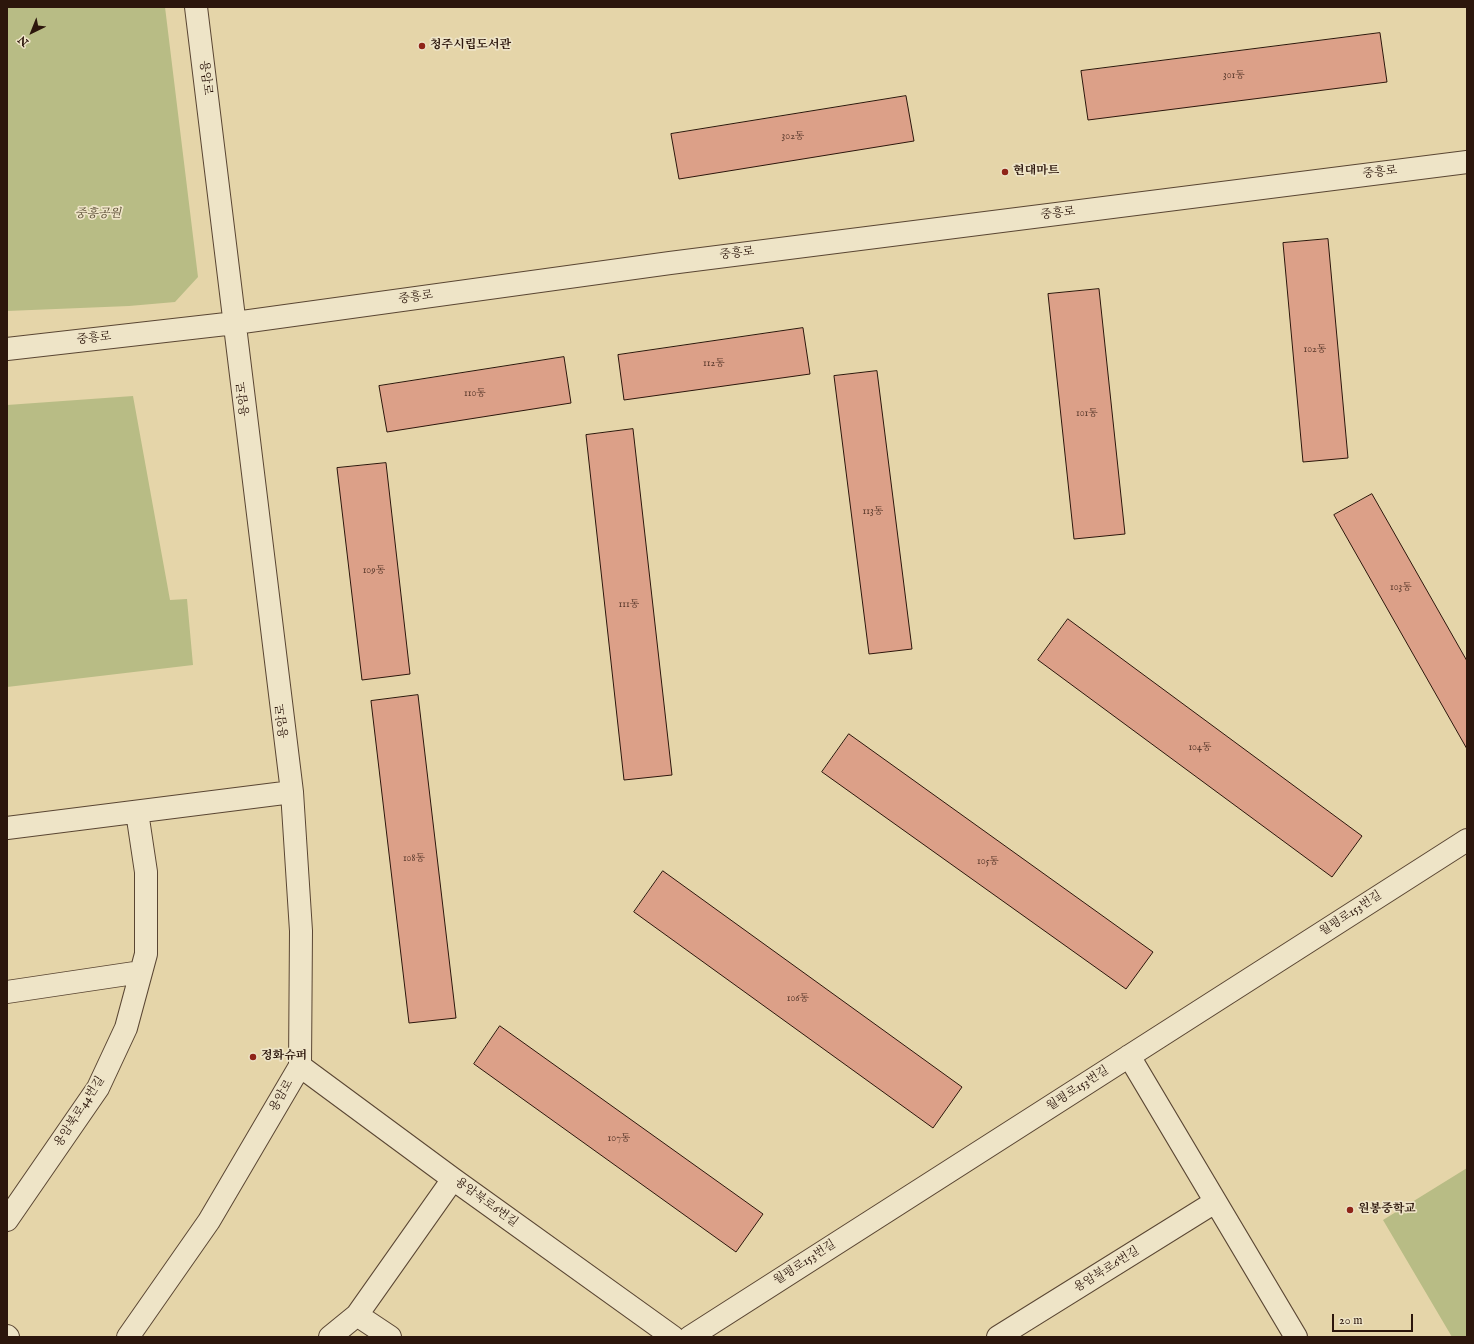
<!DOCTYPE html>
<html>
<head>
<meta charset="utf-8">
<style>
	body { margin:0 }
	#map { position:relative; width:1474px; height:1344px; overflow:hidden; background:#e5d5a9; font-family:"IM FELL English",serif }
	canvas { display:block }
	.frame { position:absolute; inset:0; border:8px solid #2c160c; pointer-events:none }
	.north { position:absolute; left:12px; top:12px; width:40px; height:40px; -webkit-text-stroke:3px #eee4c7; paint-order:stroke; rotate:223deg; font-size:11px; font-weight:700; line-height:16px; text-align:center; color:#2c160c }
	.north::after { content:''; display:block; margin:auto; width:14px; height:18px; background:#2c160c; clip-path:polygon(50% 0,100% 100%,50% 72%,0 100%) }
	.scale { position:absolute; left:1332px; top:1314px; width:81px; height:18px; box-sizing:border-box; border:2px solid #2c160c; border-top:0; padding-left:5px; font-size:12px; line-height:14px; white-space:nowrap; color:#2c160c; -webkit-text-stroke:3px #eee4c7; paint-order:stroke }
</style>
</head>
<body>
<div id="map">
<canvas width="1474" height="1344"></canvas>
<div class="frame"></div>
<div class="north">N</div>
<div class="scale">20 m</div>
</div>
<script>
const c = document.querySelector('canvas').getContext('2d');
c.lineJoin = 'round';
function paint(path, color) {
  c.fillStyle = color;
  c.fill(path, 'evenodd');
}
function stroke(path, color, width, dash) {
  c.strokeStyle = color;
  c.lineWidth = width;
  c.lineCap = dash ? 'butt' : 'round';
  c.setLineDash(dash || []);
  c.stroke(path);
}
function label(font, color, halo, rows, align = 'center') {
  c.font = font + ' "IM FELL English","Noto Serif KR",serif';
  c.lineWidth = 3.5;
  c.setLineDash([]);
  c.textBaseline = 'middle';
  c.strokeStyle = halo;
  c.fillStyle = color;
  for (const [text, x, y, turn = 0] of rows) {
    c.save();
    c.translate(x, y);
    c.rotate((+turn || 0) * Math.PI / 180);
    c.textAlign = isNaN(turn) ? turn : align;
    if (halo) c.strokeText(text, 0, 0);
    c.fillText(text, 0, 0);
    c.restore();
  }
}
const green = new Path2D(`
	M7 7H165L198 277 175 302 129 306 7 311Z
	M133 396 170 600 187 599 193 665 7 687V405Z
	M1467 1168V1337H1452L1383 1220Z`);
const building = new Path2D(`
	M1380 33 1387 82 1088 120 1081 71Z
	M906 96 914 141 679 179 671 134Z
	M1328 239 1348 458 1303 462 1283 243Z
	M1099 289 1125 534 1074 539 1048 294Z
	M803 328 810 374 624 400 618 355Z
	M564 357 571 403 387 432 379 386Z
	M877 371 912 649 869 654 834 376Z
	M633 429 672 775 624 780 586 435Z
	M386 463 410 674 362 680 337 468Z
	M1372 494 1467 661V749L1334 515Z
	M1068 619 1362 836 1332 877 1038 660Z
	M418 695 456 1018 409 1023 371 701Z
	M849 734 1153 952 1126 989 822 772Z
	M663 871 962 1087 933 1128 634 912Z
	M500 1026 763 1214 736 1252 474 1064Z`);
const minor = new Path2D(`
	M7 349 235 323 670 263 1467 162
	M7 828 292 792
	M7 992 141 972
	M1129 1056 1296 1337
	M300 1066 453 1179 673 1337
	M7 1220 98 1088 126 1028 146 954V872L137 812
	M357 1315 453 1179
	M7 1336 8 1337
	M128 1337 209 1221 300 1066 301 931 292 792 196 7
	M330 1337 357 1315 390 1337
	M690 1337 1467 840
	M998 1337 1215 1202`);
const markers = [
	[422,46,4,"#8f2418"],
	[1005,172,4,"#8f2418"],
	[253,1057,4,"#8f2418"],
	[1350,1210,4,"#8f2418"]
];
const numberNames = [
	["301동",1234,76],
	["302동",793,137],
	["102동",1315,350],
	["112동",714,364],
	["110동",475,394],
	["101동",1087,414],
	["113동",873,512],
	["109동",374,571],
	["103동",1401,588],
	["111동",629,605],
	["104동",1200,748],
	["108동",414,859],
	["105동",988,862],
	["106동",798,999],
	["107동",619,1139]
];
const poiNames = [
	["청주시립도서관",430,46],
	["현대마트",1013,172],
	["정화슈퍼",261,1057],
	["원봉중학교",1358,1210]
];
const streetNames = [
	["용암로",205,78,83],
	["중흥로",1380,173,-7],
	["중흥로",1058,214,-7],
	["중흥로",737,254,-7],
	["중흥로",416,298,-8],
	["중흥로",94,339,-6],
	["용암로",244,399,-97],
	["용암로",283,721,-97],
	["월평로153번길",1351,914,-33],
	["월평로153번길",1078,1089,-33],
	["용암로",282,1096,-60],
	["용암북로44번길",80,1112,-57],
	["용암북로6번길",486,1203,36],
	["월평로153번길",805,1263,-33],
	["용암북로6번길",1107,1270,-32]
];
const parkNames = [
	["중흥공원",98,215]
];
paint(green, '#b8bc85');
paint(building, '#dca088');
stroke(building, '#2c160c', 1);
stroke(minor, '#5a4633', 24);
stroke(minor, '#eee4c7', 22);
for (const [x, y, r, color] of markers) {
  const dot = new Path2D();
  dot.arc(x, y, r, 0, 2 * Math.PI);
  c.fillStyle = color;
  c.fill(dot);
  stroke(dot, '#eee4c7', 1.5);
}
label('10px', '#58382b', null, numberNames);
label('bold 12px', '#2c160c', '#eee4c7', poiNames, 'left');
label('12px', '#2c160c', '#eee4c7', streetNames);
label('italic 12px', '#564830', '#eee4c7', parkNames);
</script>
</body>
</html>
